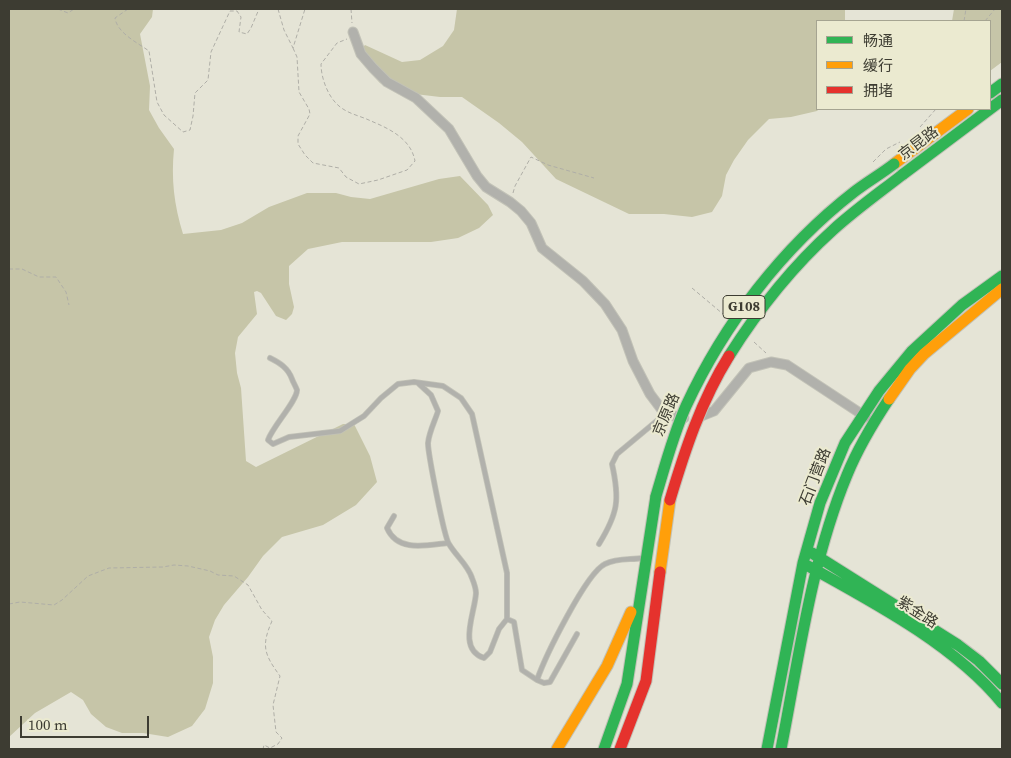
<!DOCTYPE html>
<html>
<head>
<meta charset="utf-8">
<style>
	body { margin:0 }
	#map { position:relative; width:1011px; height:758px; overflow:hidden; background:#e5e4d6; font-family:"Source Serif 4","Noto Sans SC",serif }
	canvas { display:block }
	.frame { position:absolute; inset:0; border:10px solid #3d3c32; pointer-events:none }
	.legend { position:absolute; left:816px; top:20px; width:175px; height:90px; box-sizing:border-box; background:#ebead0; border:1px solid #a5a491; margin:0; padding:6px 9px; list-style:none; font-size:15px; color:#3d3c32 }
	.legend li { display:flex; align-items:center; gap:10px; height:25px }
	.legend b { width:25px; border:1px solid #a5a491 }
	.scale { position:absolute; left:20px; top:716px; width:129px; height:22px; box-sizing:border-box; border:2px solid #3d3c32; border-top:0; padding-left:6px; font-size:15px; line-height:18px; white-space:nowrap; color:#3d3c32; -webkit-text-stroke:4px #ebead0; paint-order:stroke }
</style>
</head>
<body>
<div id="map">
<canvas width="1011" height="758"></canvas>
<div class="frame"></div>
<ul class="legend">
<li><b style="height:6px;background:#30b455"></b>畅通</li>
<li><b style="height:6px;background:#ff9f0a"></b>缓行</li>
<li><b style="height:6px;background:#e5322d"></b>拥堵</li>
</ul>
<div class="scale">100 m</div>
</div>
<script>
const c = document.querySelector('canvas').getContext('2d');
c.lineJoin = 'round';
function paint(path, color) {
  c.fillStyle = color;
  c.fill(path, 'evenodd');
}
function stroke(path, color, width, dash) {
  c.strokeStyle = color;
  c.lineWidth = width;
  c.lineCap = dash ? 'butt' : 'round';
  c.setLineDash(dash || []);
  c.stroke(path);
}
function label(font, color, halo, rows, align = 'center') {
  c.font = font + ' "Source Serif 4","Noto Sans SC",serif';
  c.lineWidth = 4;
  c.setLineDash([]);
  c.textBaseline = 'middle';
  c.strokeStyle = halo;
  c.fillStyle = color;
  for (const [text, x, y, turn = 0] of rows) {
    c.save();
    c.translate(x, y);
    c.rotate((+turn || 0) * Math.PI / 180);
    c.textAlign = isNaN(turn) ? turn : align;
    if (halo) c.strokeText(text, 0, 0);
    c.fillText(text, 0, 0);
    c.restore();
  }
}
const forest = new Path2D(`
	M9 9H153L152 17 140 34 150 86 149 110 159 128 174 149C171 179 174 205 183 234L221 230 242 223 269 207 307 193H336L351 197 370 199 439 179 460 176 488 205 493 215 479 228 458 238 431 242H342L308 249 289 266V284L294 307 292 314 286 320 276 316 261 293 257 291 254 292 257 314 238 337 235 353 237 373 241 388 246 461 256 467 343 424H354L370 456 377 482 356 505 323 525 282 537 263 556 248 577 224 605 215 620 209 637 213 657V683L205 709 192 726 168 737 143 733H122L106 727 91 714 83 700 71 692 35 713 9 737Z
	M457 9H845V21H817V109H819L817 111 791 117 769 119 748 140 734 160 726 175 722 196 712 212 692 217 664 214H629L556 179 522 142 499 123 462 97H440L415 94 398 90 380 83 361 62 358 52 365 45 402 62 420 60 443 46 454 30Z
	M954 9H1002V62L990 71V21H952Z`);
const path = new Path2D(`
	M58 9 68 13 74 9
	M128 9 115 18C117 33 138 43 149 51L157 102 164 115 183 132 190 130 193 116 195 93 208 80 211 52 230 11H237L241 17 239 32 247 34 251 28 259 9
	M278 9 284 30 293 48 305 9
	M351 9 352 23
	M964 21 966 9
	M985 21 995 9
	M293 48 297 57 299 92 309 109 310 114 298 136V144L305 155 313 163 339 168 346 177 359 184 378 180 407 170 415 161C411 139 390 129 371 121 361 116 348 114 339 106 328 97 321 78 321 64L337 43 347 39
	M920 127 936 109
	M873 162 886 149 900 142
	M513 193 515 186 531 157 548 165 594 178
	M9 269H22L39 277H56L66 292 69 305
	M692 288 723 314
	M754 342 766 353
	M9 604 20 602 54 605 62 600 88 576 109 568 163 567 174 565 188 566 210 571 218 575 234 576 248 585 262 610 272 621C261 646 264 654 280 676L273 705 276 732 282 738 278 744 270 748 264 745 263 749`);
const lane = new Path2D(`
	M270 358C280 363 288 368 292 379 293 382 296 387 297 390 297 401 273 426 268 440L273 444 289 437 340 431 364 416 381 398 398 384 414 382 443 386 461 398 472 414 507 573V619L514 622 522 670 537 680C545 657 586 573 605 564 617 558 630 560 643 558
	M418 383 431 395 438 411C435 421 429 432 428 443 428 453 444 537 449 544 456 556 468 565 472 578 474 583 476 589 476 593 475 613 457 649 484 658L490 652 499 629 507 619
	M394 516 387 528C398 553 427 545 448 543
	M599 544C618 513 620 500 612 464L617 454 665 414
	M537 680 544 683 550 682 577 634`);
const street = new Path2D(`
	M353 32 361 54 373 68 387 82 416 98 449 129 477 176 486 187 510 202 521 211 531 223 542 248 583 281 605 304 622 330 633 361 650 394 665 414 684 418
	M699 417 714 411 749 368 771 362 787 365 866 417`);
const fast = new Path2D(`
	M990 93 1002 84
	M902 175 1002 100
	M812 553 958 645 979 661 1002 684
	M808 566C873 602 955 645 1002 703
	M604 749 627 684 656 496
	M767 749 803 563 820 503 845 443 879 391 912 351 962 305 1002 276
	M781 749C799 657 811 562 847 475 858 448 873 423 889 399`);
const slow = new Path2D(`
	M894 164 968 109
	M889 399 910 369 924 354 1002 289
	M660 572 670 500
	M557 749 607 666 631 612`);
const jam = new Path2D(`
	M620 749 646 681 660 572`);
const fastBridge = new Path2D(`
	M729 356C758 310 793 266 833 230 855 210 879 193 902 175
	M656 496C665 466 673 435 686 406 724 324 782 248 854 192 867 182 881 174 894 164`);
const jamBridge = new Path2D(`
	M670 500C685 450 701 401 729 356`);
const shields = [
	[744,307,42]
];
const shieldNames = [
	["G108",744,307]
];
const streetNames = [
	["京昆路",919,144,-37],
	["京原路",667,415,-67],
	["石门营路",816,477,-69],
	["紫金路",917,613,33]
];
paint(forest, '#c6c5a8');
stroke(lane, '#c2c2b7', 6);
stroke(street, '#c2c2b7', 11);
stroke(fast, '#c2c2b7', 13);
stroke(slow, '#c2c2b7', 13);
stroke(jam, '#c2c2b7', 13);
stroke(path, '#afaea7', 1, [4, 2.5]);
stroke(lane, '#b1b1ac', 4.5);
stroke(street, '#b1b1ac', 9);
stroke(fast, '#30b455', 11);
stroke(slow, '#ff9f0a', 11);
stroke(jam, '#e5322d', 11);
stroke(fastBridge, '#c2c2b7', 13, []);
stroke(jamBridge, '#c2c2b7', 13, []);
stroke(fastBridge, '#30b455', 11);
stroke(jamBridge, '#e5322d', 11);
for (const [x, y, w] of shields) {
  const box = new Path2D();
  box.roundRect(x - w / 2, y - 11.5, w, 23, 4);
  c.fillStyle = '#ebead0';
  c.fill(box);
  stroke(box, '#3d3c32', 1);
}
label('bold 14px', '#3d3c32', null, shieldNames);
label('15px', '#3d3c32', '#ebead0', streetNames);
</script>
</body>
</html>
